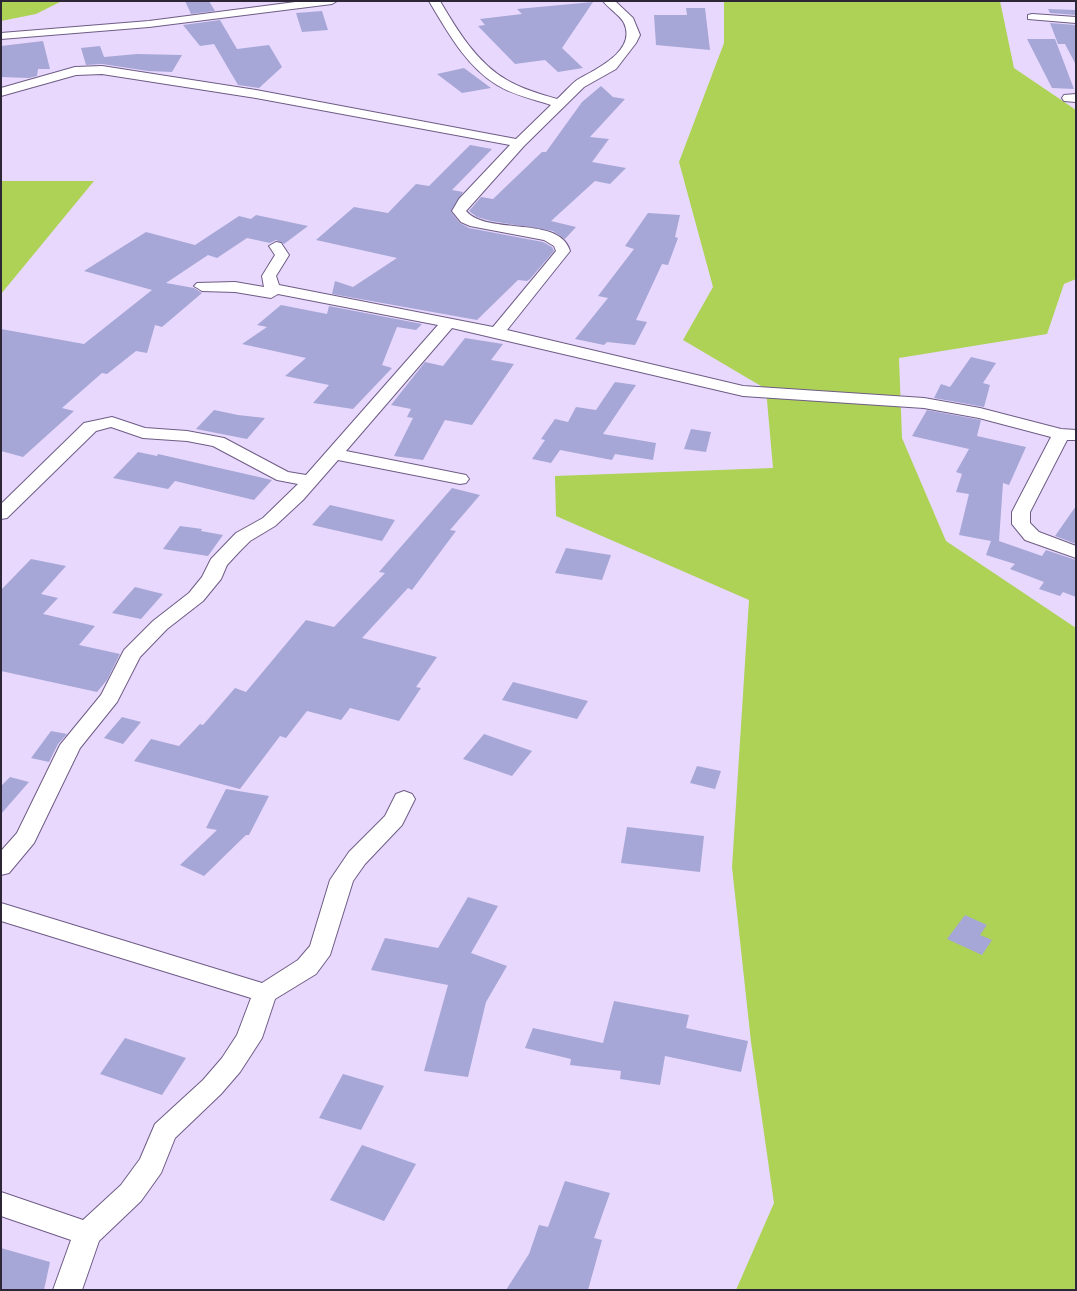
<!DOCTYPE html>
<html>
<head>
<meta charset="utf-8">
<style>
	body { margin:0 }
	#map { position:relative; width:1077px; height:1291px; overflow:hidden; background:#e8d8fe; font-family:Roboto,sans-serif }
	canvas { display:block }
	.frame { position:absolute; inset:0; border:2px solid #2d2637; pointer-events:none }
</style>
</head>
<body>
<div id="map">
<canvas width="1077" height="1291"></canvas>
<div class="frame"></div>
</div>
<script>
const c = document.querySelector('canvas').getContext('2d');
c.lineJoin = 'round';
function paint(path, color) {
  c.fillStyle = color;
  c.fill(path, 'evenodd');
}
function stroke(path, color, width, dash) {
  c.strokeStyle = color;
  c.lineWidth = width;
  c.lineCap = dash ? 'butt' : 'round';
  c.setLineDash(dash || []);
  c.stroke(path);
}
const green = new Path2D(`
	M1 1H62L36 14 1 21Z
	M724 1H1000L1014 68 1076 110V279L1064 284 1047 334 899 358 902 438 946 541 1076 628V1290H736L774 1203 751 1042 732 867 749 600 556 516 555 476 773 468 766 389 683 340 713 287 679 162 724 43Z
	M1 181H94L1 294Z`);
const building = new Path2D(`
	M185 1H209L215 11 191 14Z
	M593 2 562 48 583 68 558 72 545 60 515 64 478 26 485 25 480 19 522 14 517 9Z
	M686 8H705L710 50 656 45 654 15H687Z
	M1048 9 1076 10V15L1050 13Z
	M322 11 328 30 302 32 296 13Z
	M220 20 237 49 269 45 282 67 259 88 238 85 214 44 200 46 183 25Z
	M1050 23 1076 25V65L1065 44H1058Z
	M1027 39H1055L1074 89 1052 88Z
	M43 41 50 69H38L37 76 29 78 1 77V46Z
	M100 46 104 57 137 54 182 55 172 72 148 71 102 64 86 65 81 48Z
	M464 68 491 88 462 93 437 74Z
	M601 86 613 97 625 99 590 137 609 139 592 162 626 168 610 184 595 181 551 221 576 227 565 239 553 231 491 221 477 217 469 211 481 197 493 199 542 152H546L582 102Z
	M470 145 492 149 452 190 463 192 451 212 460 223 469 228 543 242 552 247 554 251 530 279 527 281 518 280 477 320 332 294 335 281 353 287 397 258 316 240 354 207 388 213 416 184 429 186Z
	M648 213 680 215 675 237 678 238 668 265 662 264 636 320 647 322 635 345 607 342 604 345 575 339 608 298 598 296 634 249 625 246Z
	M256 215 308 226 284 244 276 240 270 243 247 238 217 258 208 255 166 283 194 288 202 293 162 327 155 325 147 353 136 351 107 374 102 373 62 408 74 411 23 457 1 451V329L84 344 152 290 84 271 146 232 195 245 239 216 251 219Z
	M281 305 327 314 329 306 422 324 416 330 397 327 382 365 392 368 353 409 313 403 329 385 285 376 306 358 242 344 267 327 257 325Z
	M465 338 503 344 491 360 514 364 472 425 445 420 423 460 394 456 413 418 407 417 411 409 391 405 425 362 443 366Z
	M971 357 996 363 983 383 990 385 984 407 934 398 941 384 950 387Z
	M615 382 636 385 603 434 656 443 653 460 615 454 612 460 560 450 551 463 532 459 545 440 541 439 555 419 568 422 576 407 596 410Z
	M214 410 238 415 265 418 247 439 196 429Z
	M927 410 981 420 977 436 1026 447 1009 485 1003 483 999 541 1042 556 1046 550 1076 560V597L1063 592 1060 596 1039 589 1044 582 1010 569 1015 564 986 555 991 541 959 535 969 494 956 492 962 474 956 472 969 449 912 436Z
	M691 429 711 432 706 452 684 449Z
	M138 452 157 456 158 454 272 480 254 500 175 481 168 489 113 478Z
	M452 488 480 495 450 530 456 531 412 590 408 588 362 638 437 657 416 687 421 688 399 721 350 708 341 720 307 711 286 738 280 736 240 789 134 761 151 739 179 746 200 724 203 725 235 688 246 692 306 620 334 627 385 573 379 572Z
	M330 505 395 520 382 541 312 525Z
	M1076 506V544L1055 536Z
	M180 526 202 529 201 531 223 535 208 556 163 549Z
	M566 548 611 555 602 580 555 573Z
	M31 559 66 566 41 594 58 598 43 614 95 626 79 645 120 654 107 680 97 692 1 671V590Z
	M135 587 163 594 141 619 112 613Z
	M513 682 588 701 577 719 502 700Z
	M122 717 141 722 123 744 104 738Z
	M51 731 67 734 58 744 49 762 31 758Z
	M484 734 532 751 512 776 463 759Z
	M697 766 721 771 715 789 690 783Z
	M10 777 29 782 1 814V786Z
	M226 789 269 796 249 835H246L204 876 180 865 217 830 206 828Z
	M627 827 704 836 700 872 621 863Z
	M468 897 498 906 471 953 507 966 486 1002 468 1077 424 1071 448 985 371 970 385 938 438 948Z
	M965 915 987 925 980 935 992 940 982 955 947 939Z
	M614 1001 689 1015 686 1028 748 1041 741 1072 665 1056 660 1085 620 1079 621 1071 570 1065 571 1059 525 1048 533 1028 603 1043Z
	M125 1038 186 1058 162 1095 100 1074Z
	M343 1074 384 1086 361 1130 319 1118Z
	M362 1145 416 1164 384 1221 330 1200Z
	M565 1181 610 1193 594 1238 602 1240 588 1290H506L529 1254 539 1225 548 1227Z
	M1 1248 50 1262 44 1290H1Z`);
const street = new Path2D(`
	M303 1H337L332 4 149 27 1 39V33L149 21Z
	M429 1H440C457 30 477 63 507 80 522 89 540 94 557 99 564 93 570 85 577 80 596 69 637 51 624 23 620 15 609 9 603 1H615L633 18 640 35 636 43 616 69 584 87 524 146 466 211C488 236 560 215 570 251L507 330 743 386 924 398 980 408 1061 429 1076 430V440H1067L1030 512V523L1039 532 1076 546V558L1025 540 1012 524V512L1051 437 979 418 924 408 743 396 452 328 346 451 466 475 469 479 466 483 460 484 338 460 303 500 275 526 250 541 240 551 227 565 221 579 203 601 167 629 140 657 117 702 80 748 34 843 9 873 1 875V851L17 833 60 745 101 695 124 650 153 621 189 593 202 577 211 559 236 533 263 518 298 484 277 480 213 446 187 441 143 438 111 427 96 431 7 518 1 519V504L84 423 112 417 145 428 187 431 224 438 288 472 306 475 438 325 278 294 271 298 235 292 202 291 194 286 197 283 235 282 264 287 262 276 275 255 269 246 276 242 281 243 289 255 276 276 279 285 493 327 556 251 554 246 544 240 470 226 461 222 452 211 459 199 510 145 256 98 102 74 76 75 1 96V88L75 67 102 66 256 90 516 139 551 105C533 99 513 95 497 85 466 66 447 31 429 1Z
	M1032 14 1076 17V23L1028 19V15Z
	M1076 94V102L1064 101 1062 98 1064 95Z
	M404 791 412 794 415 799 402 825 365 864 353 881 330 955 316 974 275 999 262 1038 240 1072 221 1094 175 1138 161 1173 141 1201 99 1241 82 1290H53L71 1240 1 1216V1192L83 1220 121 1185 140 1159 155 1124 203 1080 222 1058 237 1035 251 998 1 921V903L262 983 298 960 310 946 330 880 349 852 385 816 396 794Z`);
paint(green, '#add255');
paint(building, '#a6a7d6');
stroke(street, '#6e5c85', 2);
paint(street, '#fff');
</script>
</body>
</html>
